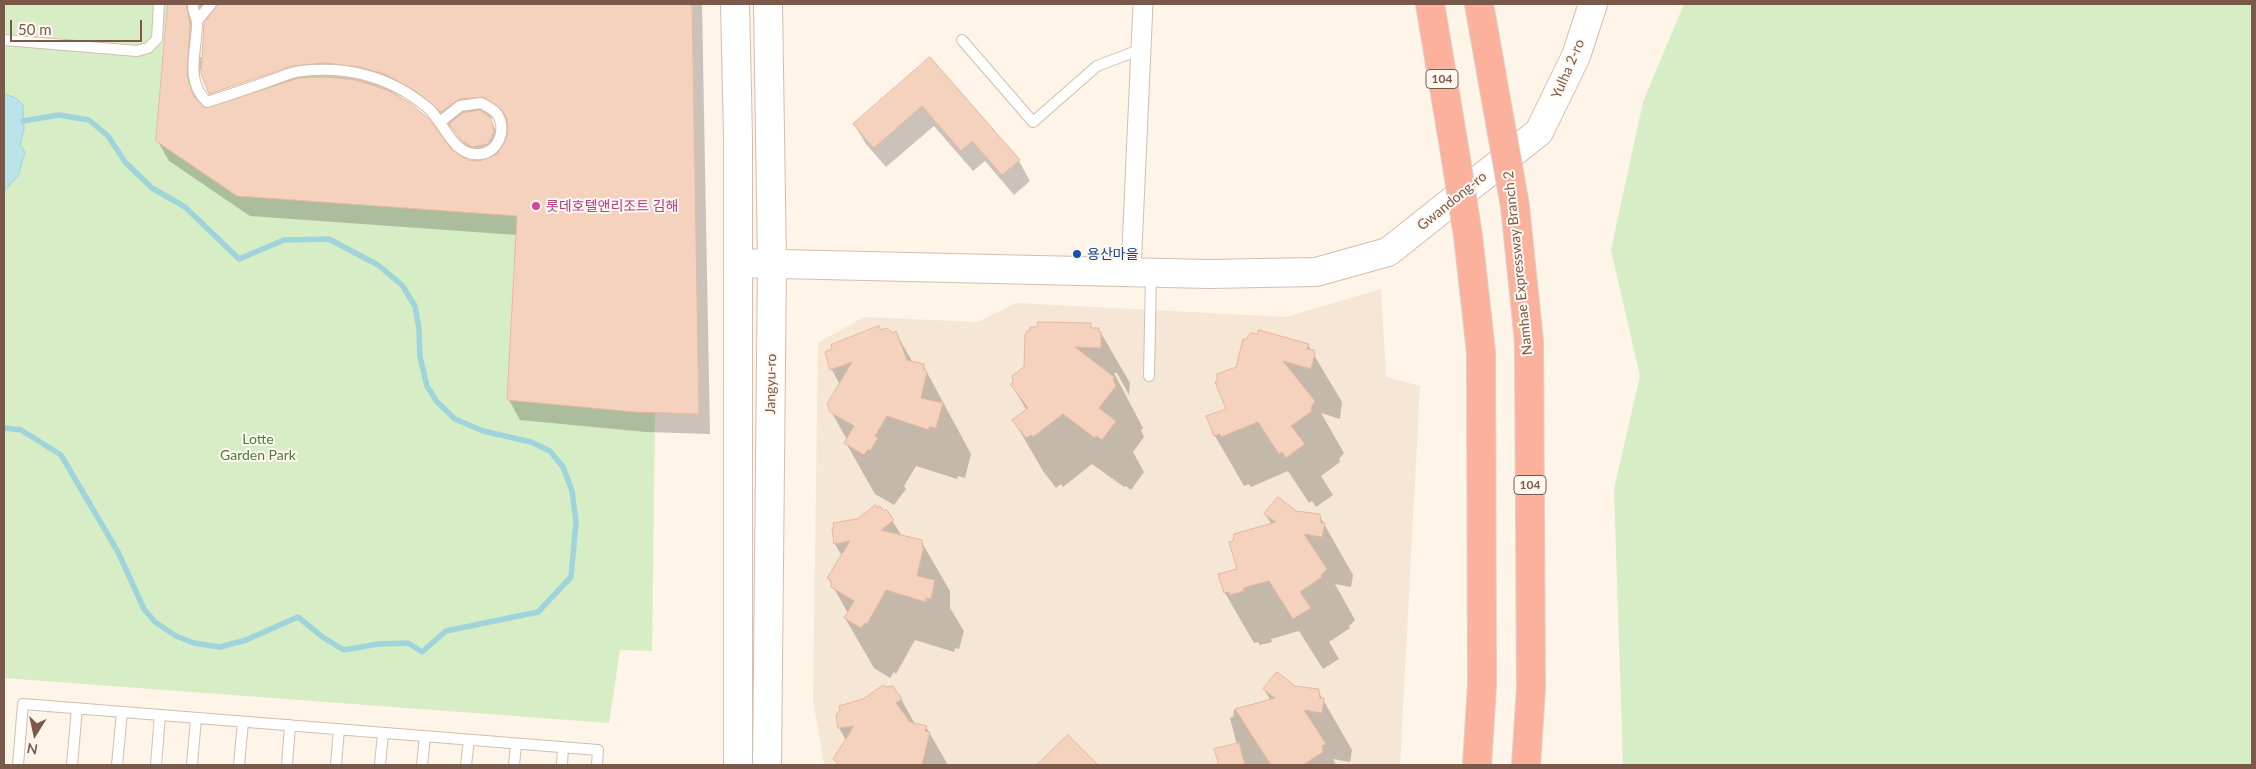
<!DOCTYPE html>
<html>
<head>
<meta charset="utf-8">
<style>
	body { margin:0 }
	#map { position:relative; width:2256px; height:769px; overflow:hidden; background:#fef4e8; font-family:Lato,sans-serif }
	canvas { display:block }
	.frame { position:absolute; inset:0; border:5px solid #7a594a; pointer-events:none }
	.north { position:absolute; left:10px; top:709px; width:50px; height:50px; -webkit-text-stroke:4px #fff8f0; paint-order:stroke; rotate:190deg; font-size:14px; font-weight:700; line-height:20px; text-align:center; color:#7a594a }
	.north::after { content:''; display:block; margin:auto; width:18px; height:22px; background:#7a594a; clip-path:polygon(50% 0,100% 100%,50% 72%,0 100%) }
	.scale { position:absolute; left:10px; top:20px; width:132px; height:22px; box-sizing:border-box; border:2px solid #7a594a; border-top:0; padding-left:6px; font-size:15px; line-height:18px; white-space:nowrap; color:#7a594a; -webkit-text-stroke:4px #fff8f0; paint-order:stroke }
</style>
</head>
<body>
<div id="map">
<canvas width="2256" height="769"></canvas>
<div class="frame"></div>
<div class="north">N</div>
<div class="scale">50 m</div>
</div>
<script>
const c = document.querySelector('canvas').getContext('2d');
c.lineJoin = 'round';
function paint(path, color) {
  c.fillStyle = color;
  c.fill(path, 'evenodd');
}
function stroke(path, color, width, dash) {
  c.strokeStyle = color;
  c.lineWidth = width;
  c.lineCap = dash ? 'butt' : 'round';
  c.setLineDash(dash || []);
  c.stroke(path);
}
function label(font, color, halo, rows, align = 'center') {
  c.font = font + ' Lato,"Noto Sans KR",sans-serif';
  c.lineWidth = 4;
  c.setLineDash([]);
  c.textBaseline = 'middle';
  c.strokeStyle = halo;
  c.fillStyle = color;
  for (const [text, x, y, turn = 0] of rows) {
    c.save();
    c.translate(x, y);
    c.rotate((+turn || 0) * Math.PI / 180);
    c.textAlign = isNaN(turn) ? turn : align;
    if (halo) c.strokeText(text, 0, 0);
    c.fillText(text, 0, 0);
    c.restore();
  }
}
const residential = new Path2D(`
	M1381 289 1386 377 1420 386 1400 765H824L813 700 818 343 864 317 977 322 1016 303 1286 317Z`);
const green = new Path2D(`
	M4 4H168L156 141 237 196 517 216 507 400 655 413 652 651 620 650 609 723 4 678Z
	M1684 4H2252V765H1623L1614 489 1640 376 1611 250 1643 102Z`);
const water = new Path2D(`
	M4 94 16 98 23 105 24 129 20 145 25 152 18 176 4 191Z`);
const shadow = new Path2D(`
	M169 4H702L710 434 646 432 520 420 509 400 517 235 250 216 169 161 157 140ZM202 18 209 19 203 57H200L201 45 197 27ZM301 62 302 64 212 95V92ZM200 69 217 106 204 110 198 98ZM391 92 414 102 438 118 455 131 477 162 468 161 451 151 391 94ZM497 117 509 124 505 145 492 123 487 118Z
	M930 59 1019 161 1030 181 1014 195 985 161 973 171 934 126 886 167 866 144 854 124Z
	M1090 325 1093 330H1098L1101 333 1130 383 1129 395 1117 373H1114L1143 428 1141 430 1144 437 1133 452 1144 472 1131 490 1126 486 1124 487 1092 464 1063 487 1061 484 1056 488 1043 471 1014 421 1027 411 1012 385Z
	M881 331 896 333 913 363 923 365 971 454 965 478 958 476 957 479 916 466 904 486 906 489 894 505 875 494 846 443 847 440 831 411 840 385 832 370 826 352Z
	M1248 337 1308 345 1342 402 1340 419 1321 413 1344 453 1339 459 1340 462 1321 476 1333 495 1316 507 1312 501 1309 503 1288 471 1251 487 1249 484 1244 486 1215 436 1208 417 1228 410 1237 368Z
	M886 511 902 536 921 541 950 591V608L964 631 959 649 955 648 954 652 915 640 896 674 894 672 890 678 874 668 845 618 848 613 828 578 842 556 835 544 857 520Z
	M1296 512 1319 515 1353 575 1351 587 1335 584 1355 620 1349 626 1350 628 1329 642 1339 659 1323 669 1299 631 1271 639 1272 642 1260 645 1258 642 1254 643 1225 593 1238 570 1272 525 1265 514Z
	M1295 687 1318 691 1352 750 1350 762 1333 759 1336 765H1220L1216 750 1237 745 1230 718 1233 717 1234 710 1271 701 1264 689Z
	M901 699 915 724 926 727 948 765H838L834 759 846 740 839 728Z
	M1068 737 1096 765H1039Z`);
const stream = new Path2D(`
	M4 428 21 430 61 455 118 552 144 609 155 622 176 636 194 643 220 647 246 640 298 617 324 638 344 650 378 644 408 643 422 652 446 631 538 612 571 577 576 522 572 491 563 467 550 451 531 442 483 431 455 419 437 402 427 386 420 357 419 329 415 306 402 285 378 265 329 239 284 240 239 259 185 207 152 188 125 162 108 136 89 120 59 115 23 121`);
const building = new Path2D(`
	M168 4H186L190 23 187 76 194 97 205 108 299 78 325 77 356 80 387 90 410 103 429 119 452 150 468 160 480 161 497 154 505 142 508 133 507 119 502 110 484 97 459 99 441 112 417 92 385 74 359 67 325 63 292 66 209 94 201 74 204 23 218 4H692L699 414 634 412 507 400 517 216 237 196 156 141Z
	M930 57 1020 160 1002 175 972 141 961 151 922 106 874 148 853 124Z
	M480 110 491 118 494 132 488 144 472 147 461 140 449 124 463 113Z
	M1038 322 1091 323V328H1099V332H1101V348L1075 347 1114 377 1113 379 1116 386 1099 408 1116 421 1102 440 1096 436 1095 438 1063 414 1033 437 1031 435 1026 438 1012 420 1028 408 1010 384 1013 383 1012 376 1024 367 1025 335 1027 331H1030V327H1037Z
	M879 326 881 330 887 328 893 333 896 331 907 360 924 364 923 368 927 372 921 398 943 403 936 428 929 427V430L887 416 875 436 878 438 870 451 868 449 864 455 844 443 854 426 830 412 827 404 852 362 830 370 825 352 832 349 831 345Z
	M1259 330 1309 344 1307 349 1314 350 1315 354 1311 369 1283 361 1315 401 1311 408 1312 411 1291 426 1305 444 1286 458 1282 452 1279 454 1258 422 1221 437 1220 434 1214 436 1206 416 1226 409 1215 382 1217 381V374L1236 367 1243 339H1246L1251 333 1257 334Z
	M1278 497 1296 511 1320 514 1321 523H1325L1322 537 1304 534 1327 569 1321 575 1322 577 1300 592 1311 608 1293 619 1269 581 1243 588 1244 591 1230 595 1229 592 1224 593 1218 574 1237 569 1229 542 1233 541 1234 534 1276 522 1264 514Z
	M876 505 878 508 880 506 884 511 886 509 894 520 881 530 922 540 923 550 917 576 935 580 931 599 926 598V602L886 590 867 624 865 623 861 628 844 618 854 601 831 587V580L827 578 850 541 834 544 832 528H834L833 523 857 519Z
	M1277 672 1295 686 1319 689 1320 698H1324L1322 713 1304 710 1326 744 1322 746 1323 752 1303 765H1271L1235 709 1275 698 1263 689Z
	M884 685 886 687 893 686 902 699 896 703 910 722 927 726 925 731 930 732 922 765H839L833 759 854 726 838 728 836 715 840 710 839 706 863 699Z
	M1068 735 1098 765H1037Z
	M1239 743 1245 765H1219L1214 749Z`);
const lane = new Path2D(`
	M193 4C192 11 197 16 197 23 197 51 184 80 207 102 229 95 250 88 272 80 281 77 291 72 301 71 321 69 346 70 365 75 388 81 410 93 428 108 445 123 453 157 480 154 499 152 507 129 497 114 493 109 487 106 481 103L460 106 440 122
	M197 21 211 4
	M4 40 137 51 148 48 157 39 159 4
	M962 40 1033 122 1097 66 1142 49
	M1149 376 1151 274
	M18 765 23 704 598 750 597 765
	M72 765 77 708
	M117 765 122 712
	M156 765 160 715
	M192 765 196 718
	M239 765 243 722
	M287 765 290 725
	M336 765 339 729
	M380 765 383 733
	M422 765 425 736
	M466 765 469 740
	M514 765 516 744
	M562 765 563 747`);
const street = new Path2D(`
	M1131 271 1143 4`);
const secondary = new Path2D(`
	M735 4 738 137V765
	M738 263 1208 274 1316 272 1388 252 1539 132 1576 56 1593 4
	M767 765 772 263 768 4`);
const highway = new Path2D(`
	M1430 4 1455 153
	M1479 4 1500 122
	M1515 206 1529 342 1531 688 1526 765
	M1468 236 1481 352 1482 685 1477 765`);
const highwayBridge = new Path2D(`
	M1500 122 1515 206
	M1455 153 1468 236`);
const markers = [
	[536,206,5,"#d1479c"],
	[1077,254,5,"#1a4fb4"]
];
const shields = [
	[1442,79,32],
	[1530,485,32]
];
const shieldNames = [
	["104",1442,79],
	["104",1530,485]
];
const streetNames = [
	["Yulha 2-ro",1568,69,-67],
	["Gwandong-ro",1452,201,-39],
	["Namhae Expressway Branch 2",1518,263,-96],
	["Jangyu-ro",771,384,-89]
];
const hotelNames = [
	["롯데호텔앤리조트 김해",546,206]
];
const transitNames = [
	["용산마을",1087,254]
];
const parkNames = [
	["Lotte",258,439],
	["Garden Park",258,455]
];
paint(residential, '#f6e6d6');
paint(green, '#d6edc5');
paint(water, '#bae4e9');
stroke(water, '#a0d4db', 1);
paint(shadow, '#0003');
stroke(stream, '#a0d4db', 5.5);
paint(building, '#f5d2be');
stroke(building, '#e8b79d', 1);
stroke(lane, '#d3beaf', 12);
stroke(street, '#d3beaf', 21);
stroke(secondary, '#d7bdac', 30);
stroke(highway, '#dad1cc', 30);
stroke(lane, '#fff', 10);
stroke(street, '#fff', 19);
stroke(secondary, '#fff', 28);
stroke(highway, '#fbb19c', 28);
stroke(highwayBridge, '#dad1cc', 30, []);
stroke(highwayBridge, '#fbb19c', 28);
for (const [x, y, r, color] of markers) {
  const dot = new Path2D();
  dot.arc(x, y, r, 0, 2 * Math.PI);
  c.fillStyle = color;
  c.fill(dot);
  stroke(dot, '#fff8f0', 2);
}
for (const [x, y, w] of shields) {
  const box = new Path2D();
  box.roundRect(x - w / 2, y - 9.5, w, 19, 4);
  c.fillStyle = '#fff8f0';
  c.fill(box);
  stroke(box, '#7a594a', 1);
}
label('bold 12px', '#7a594a', null, shieldNames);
label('14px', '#7a594a', '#fff8f0', streetNames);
label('14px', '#b23c85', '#fff8f0', hotelNames, 'left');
label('14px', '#164399', '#fff8f0', transitNames, 'left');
label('14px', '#527a3e', '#fff8f0', parkNames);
</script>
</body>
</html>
